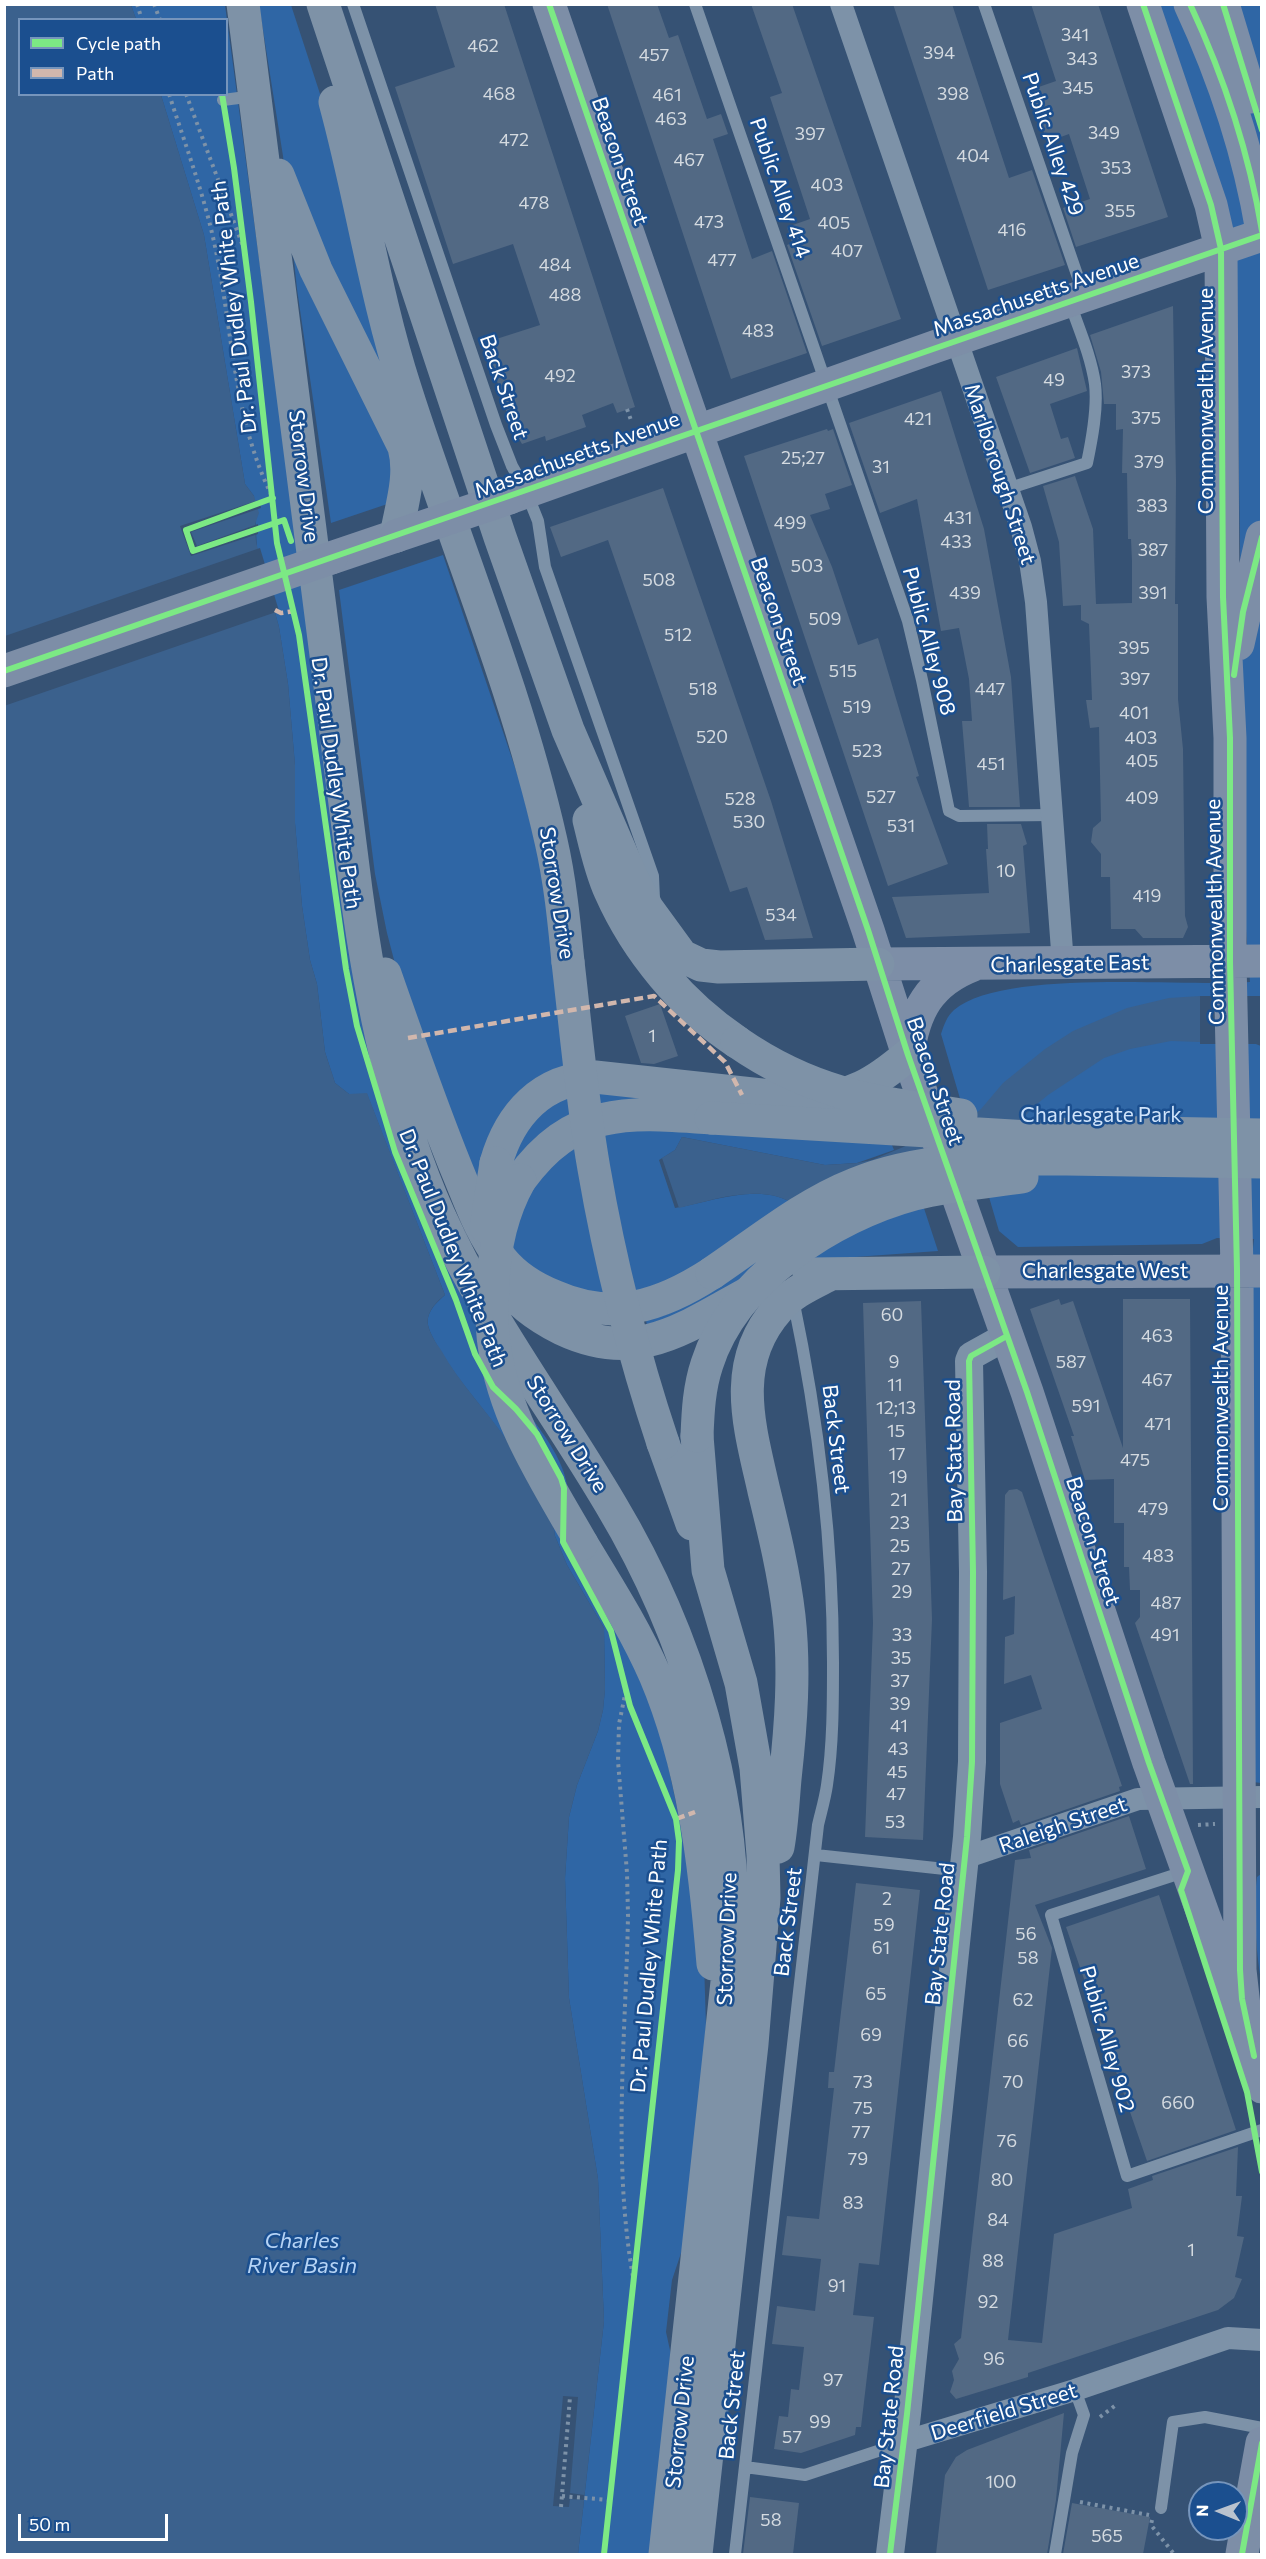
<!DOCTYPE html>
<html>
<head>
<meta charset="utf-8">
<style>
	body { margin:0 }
	#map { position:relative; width:1266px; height:2559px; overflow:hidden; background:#365274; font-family:Commissioner,sans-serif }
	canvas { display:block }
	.frame { position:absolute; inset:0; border:6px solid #fff; pointer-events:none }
	.legend { position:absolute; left:18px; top:18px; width:210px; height:78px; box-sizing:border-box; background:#1b4f8f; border:2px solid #7695bc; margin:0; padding:8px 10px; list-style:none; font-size:18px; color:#fff }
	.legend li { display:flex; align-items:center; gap:12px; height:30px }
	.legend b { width:30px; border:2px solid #7695bc }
	.north { position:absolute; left:1188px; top:2481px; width:60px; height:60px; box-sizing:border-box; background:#1b4f8f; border:2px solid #7695bc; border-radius:50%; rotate:271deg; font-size:16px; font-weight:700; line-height:24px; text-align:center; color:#fff }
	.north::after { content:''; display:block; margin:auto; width:21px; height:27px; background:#b9c2ce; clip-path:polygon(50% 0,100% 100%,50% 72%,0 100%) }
	.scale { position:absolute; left:18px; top:2514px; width:150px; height:27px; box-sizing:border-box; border:3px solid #fff; border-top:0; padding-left:8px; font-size:18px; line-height:21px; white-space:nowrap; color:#fff; -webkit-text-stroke:4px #1b4f8f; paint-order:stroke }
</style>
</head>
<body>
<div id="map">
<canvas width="1266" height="2559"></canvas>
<div class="frame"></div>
<ul class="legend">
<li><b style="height:8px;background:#7ce984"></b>Cycle path</li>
<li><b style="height:8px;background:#d1b7ad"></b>Path</li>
</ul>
<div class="north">N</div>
<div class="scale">50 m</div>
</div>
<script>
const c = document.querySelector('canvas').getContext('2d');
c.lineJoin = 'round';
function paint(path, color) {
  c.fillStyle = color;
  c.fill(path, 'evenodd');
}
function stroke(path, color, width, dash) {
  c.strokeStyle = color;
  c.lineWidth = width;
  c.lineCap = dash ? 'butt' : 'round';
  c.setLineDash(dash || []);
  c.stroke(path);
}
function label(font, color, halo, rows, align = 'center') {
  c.font = font + ' Commissioner,sans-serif';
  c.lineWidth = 5;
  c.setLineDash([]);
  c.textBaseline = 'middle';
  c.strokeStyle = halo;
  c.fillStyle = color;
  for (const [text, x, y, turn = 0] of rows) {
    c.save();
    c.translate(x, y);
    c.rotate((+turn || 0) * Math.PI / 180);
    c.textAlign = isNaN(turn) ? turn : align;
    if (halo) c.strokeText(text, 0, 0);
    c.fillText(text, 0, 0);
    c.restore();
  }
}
const green = new Path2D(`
	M131 5H225L357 989 523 1406C544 1435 567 1462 569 1498L658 1718 703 1930 706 2026 685 2241 672 2280 666 2332 673 2364 652 2554H578L604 2321 598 2179 569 1998 565 1878 569 1817 577 1785 598 1731 603 1710 605 1689 604 1628 567 1565 555 1536 553 1523C539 1497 526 1468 508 1443 487 1411 460 1384 440 1350 436 1343 430 1334 428 1325 426 1312 436 1303 445 1295L367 1094H349L335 1083 325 1052 317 984 310 960 302 906 295 823V765L288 684 279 627 257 549 254 496 245 484 204 235 161 95 226 94V20L136 19Z
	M259 5H291L322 100 420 493 331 523 297 289 283 156Z
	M1154 5 1262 6 1261 1783 1253 1782 1248 1294 1254 1239 1217 1238 1202 1244 1018 1247 999 1231 941 1034C944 1025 947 1016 954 1010 1003 968 1182 987 1250 982L1246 929 1236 290Z
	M443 555 520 782 597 1088 892 1145 894 1150 857 1163 825 1165 682 1137 675 1150 659 1160 675 1208C712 1202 755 1183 791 1202L918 1190 938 1251 827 1259 648 1331 646 1320 668 1314 691 1302 678 1279 614 1299 546 1281 494 1232 399 979 387 933 375 874 339 590Z
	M1261 1874V1980C1256 1952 1253 1905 1257 1877Z`);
const water = new Path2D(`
	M5 5H131L136 19 20 20V94L161 95 204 235 245 484 254 496 259 513 255 524 256 542 279 627 288 684 295 765V823L302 906 310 960 317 984 325 1052 335 1083 349 1094 367 1093 445 1295C436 1302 426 1312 428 1325 430 1334 436 1343 441 1350 460 1384 487 1411 509 1443 526 1468 539 1497 553 1523L555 1536 567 1565 604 1628 605 1689 603 1710 598 1731 577 1785 569 1817 565 1878 569 1998 598 2179 604 2321 578 2554H5Z
	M1200 996H1261V1046L1256 1044 1171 1041 1130 1049 1104 1058 1048 1095 1031 1109 1000 1148 791 1202C757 1184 713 1200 679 1208L662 1158 675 1150 682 1137 825 1165 857 1163 872 1160 966 1121 981 1109 1003 1083 1045 1049 1073 1031 1127 1008 1169 998Z`);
const pier = new Path2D(`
	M259 500 261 508 191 532 197 546 258 524V534L191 556 180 526Z
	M260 548 279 611 4 706 5 636Z
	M1200 996H1261V1046L1256 1044H1200Z
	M563 2396 578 2397 570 2493 584 2495V2500L570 2499 569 2507 553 2506Z`);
const building = new Path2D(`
	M435 4H504L635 407 617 413 613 403 582 415 586 427 546 441 545 436 522 444 518 437 503 404 487 342 540 325 513 244 453 264 395 87 455 67Z
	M607 4H657L669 38 678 35 707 119 721 114 728 134 713 139 752 259 772 251 807 353 731 379Z
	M751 4H792L901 319 822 346 787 245 792 243 787 227 810 219 770 97 782 93Z
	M893 4H952L1009 178 1032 170 1065 265 988 290Z
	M1031 4H1098L1168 217 1076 247 1063 208 1090 199 1069 134 1047 142 1030 90 1056 81Z
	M1173 306 1176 481 1175 604H1178V699L1183 749 1185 916 1188 927 1183 938H1143L1135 929H1111L1110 877H1101V854L1091 842 1093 828 1101 821 1099 727 1090 728 1086 700H1092L1089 624 1081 620V605L1063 606 1059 542 1043 486 1075 476 1093 529 1096 604 1132 603V562L1131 539H1128L1127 473H1122L1123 429 1116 430V404H1104L1101 372 1090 335Z
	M1077 348 1087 391 1050 404 1061 439 1068 437 1075 458 1030 473 996 377Z
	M941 391 984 529 1011 677 1020 807H969L962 721H972L969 679 959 628 941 631 917 499 880 513 849 423Z
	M827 429 828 431 833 429 852 485 825 494 830 509 810 515 832 567 858 645 878 638 919 776 916 777 948 864 888 886 744 456Z
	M663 488 771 801 813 938 765 940 747 887 730 892 608 540 561 557 550 527Z
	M987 824H1021L1027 844 1023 846 1030 933 906 938 892 897 989 893 986 849H988Z
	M660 1004 678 1056 654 1064 641 1063 625 1016Z
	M1059 1299 1061 1305 1073 1301 1123 1448V1299H1190L1193 1784H1190L1135 1623 1140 1617V1590H1130L1129 1567H1124V1523H1114V1479L1085 1480 1071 1436H1074L1030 1309Z
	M921 1301 932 1619 923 1840 865 1837 873 1623 863 1303Z
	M1017 1489 1022 1492 1122 1786 1119 1787 1120 1791 1021 1825 1019 1820 1013 1823 1000 1784V1723L1042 1709 1031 1675 1004 1684 1005 1637 1014 1634 1015 1596 1003 1600 1005 1495 1009 1490Z
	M1129 1816 1146 1869 1035 1905 1052 1948 1008 2340 1042 2343 1054 2234 1132 2208 1128 2189 1153 2180 1152 2176 1238 2147 1236 2196H1242L1237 2236 1244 2237 1235 2277 1242 2279 1234 2298 1218 2310 1028 2373V2377L956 2399 950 2392 954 2380 952 2371 959 2359 954 2344 961 2338 964 2310 1015 1860 1031 1858 1029 1850Z
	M856 1883 920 1890 879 2265 859 2263 853 2315 874 2317 861 2427H856L855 2435 801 2453 774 2449 779 2416 788 2417 791 2389 799 2390 804 2347 772 2344 777 2306 815 2311 821 2259 782 2255 787 2216 819 2219 834 2088H828L829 2072H834Z
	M1159 1895 1236 2130 1147 2161 1066 1927Z
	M1064 2413 1056 2500 1047 2554H936L945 2475 956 2457 967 2450Z
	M750 2497 799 2503 793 2554H743Z
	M1072 2503 1150 2517 1143 2554H1063Z`);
const path = new Path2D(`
	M137 4 142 20
	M154 4 160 20
	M169 94C186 147 205 197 216 251 233 334 234 422 273 498
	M186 94 244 249
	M627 409 632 423
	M626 1690 619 1724 618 1761 627 1873 628 1915C626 2035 612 2158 633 2277
	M1198 1825 1215 1824
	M1100 2417 1116 2405
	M562 2496 609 2500
	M1080 2502 1149 2515
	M561 2507 570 2397
	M1152 2520 1151 2525 1174 2554`);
const service = new Path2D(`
	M353 4 496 425 512 466 526 491 538 521 545 567 653 876 654 899
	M695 4 908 621 922 680 949 811 959 816 1052 815
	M984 4 1084 295
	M223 100 254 96
	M1007 489 1087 463C1092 439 1098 408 1095 384 1091 356 1079 329 1070 303
	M816 1855 963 1871
	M1187 1871 1051 1915 1127 2176 1262 2130
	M745 2467 805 2475 902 2443
	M1161 2508 1173 2422 1205 2417 1262 2428
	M735 2554 818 1825C821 1812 825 1799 827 1785 833 1745 833 1703 833 1662 833 1540 818 1418 793 1299
	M1055 2554 1072 2453 1084 2415 1075 2390`);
const minor = new Path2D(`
	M841 4 1021 527 1030 561 1036 602 1063 964
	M964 1858 1138 1799 1262 1797
	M903 2442 1075 2390 1228 2338 1262 2340`);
const tertiary = new Path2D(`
	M890 2554 907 2414 967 1837 972 1762 973 1572 969 1361 971 1356 1007 1336`);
const primary = new Path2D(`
	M549 4 868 930 908 1055 1027 1392 1149 1763 1254 2056
	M1143 4 1211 205 1221 249 1223 597 1230 738V962L1237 1270 1240 1970 1246 2024 1262 2087
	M1190 4C1224 77 1249 153 1262 231
	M1223 4 1251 97
	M509 498 934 347 1262 235
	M331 558 396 536
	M1238 644 1262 537
	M878 964 1262 961
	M908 1055C914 1011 929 982 973 965
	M984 1272 1262 1271
	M1242 2554 1262 2443`);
const motorway = new Path2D(`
	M243 4 356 890C371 1001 393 1112 439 1215 485 1318 554 1408 611 1505 687 1632 739 1796 731 1945L665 2554
	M323 4 500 537 568 730 632 878 647 908 682 956 701 965 719 967 878 964
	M335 102C361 197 375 295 405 388 453 539 516 686 551 841 560 880 564 921 568 962
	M278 175 316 270 404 447C412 476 401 507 396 536
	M589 820C595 844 600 869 610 891 637 952 682 1005 737 1042
	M385 974C408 1040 431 1106 457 1170 470 1201 481 1234 502 1260 516 1277 534 1288 554 1296 613 1322 661 1306 712 1273
	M496 1163C510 1114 542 1079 595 1077L808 1100C852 1097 875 1083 908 1055
	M520 1180C573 1106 629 1112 711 1118
	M809 1274 984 1272
	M505 1283C518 1303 540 1318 562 1329 640 1366 688 1325 754 1290
	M663 1443 692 1524
	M582 1544C608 1587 635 1629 655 1675 694 1767 705 1866 713 1964
	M778 1847C782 1825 783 1801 785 1779 791 1725 795 1670 789 1616 784 1573 774 1532 764 1491 750 1428 729 1364 778 1309 792 1292 812 1284 831 1274
	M696 2554 752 2044 764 1898 763 1855 756 1768 741 1683 708 1570 697 1436`);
const primaryBridge = new Path2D(`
	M396 536 509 498
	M4 671 331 558`);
const motorwayBridge = new Path2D(`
	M568 962C576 1031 582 1101 594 1169 610 1262 633 1353 663 1443
	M737 1042C812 1094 874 1102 961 1115
	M711 1118 1029 1137 1097 1132 1262 1135
	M520 1180C502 1212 494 1248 493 1285 492 1304 491 1325 494 1344 504 1418 546 1481 582 1544
	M486 1227 496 1163
	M712 1273C758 1242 804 1204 855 1184 924 1156 992 1159 1066 1159 1131 1160 1196 1161 1262 1162
	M697 1436C698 1411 699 1388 707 1364 734 1279 832 1216 914 1194 949 1185 986 1182 1022 1177`);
const quiet = new Path2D(`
	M275 610 281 613 295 611
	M408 1038 654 996 725 1062 742 1095
	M676 1819 695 1812`);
const cycleway = new Path2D(`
	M549 4 868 930 908 1055 1027 1392 1149 1763 1188 1871 1181 1890 1247 2092 1262 2172
	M1143 4 1211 205 1221 249 1223 597 1230 738V962L1237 1270 1240 1970 1242 1999 1254 2056
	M1190 4C1224 77 1249 153 1262 231
	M1223 4 1262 130
	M222 94 234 168 251 302 277 543 299 635 346 969 357 1026 395 1152 456 1300 475 1354 493 1387 516 1409 537 1434 561 1478 564 1488 563 1542 611 1631 630 1706 676 1819 679 1841 678 1870 604 2554
	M273 498 186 530 193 551 284 520 291 541
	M4 671 1262 235
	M1234 675 1243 612 1262 537
	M890 2554 907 2414 967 1837 972 1762 973 1572 969 1361 971 1356 1007 1336
	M1242 2554 1262 2443`);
const numberNames = [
	["341",1075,35],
	["462",483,46],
	["394",939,53],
	["457",654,55],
	["343",1082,59],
	["345",1078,88],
	["468",499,94],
	["398",953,94],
	["461",667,95],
	["463",671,119],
	["349",1104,133],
	["397",810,134],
	["472",514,140],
	["404",973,156],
	["467",689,160],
	["353",1116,168],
	["403",827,185],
	["478",534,203],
	["355",1120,211],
	["473",709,222],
	["405",834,223],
	["416",1012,230],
	["407",847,251],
	["477",722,260],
	["484",555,265],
	["488",565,295],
	["483",758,331],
	["373",1136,372],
	["492",560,376],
	["49",1054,380],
	["375",1146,418],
	["421",918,419],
	["25;27",803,458],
	["379",1149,462],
	["31",881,467],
	["383",1152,506],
	["431",958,518],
	["499",790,523],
	["433",956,542],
	["387",1153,550],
	["503",807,566],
	["508",659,580],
	["439",965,593],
	["391",1153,593],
	["509",825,619],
	["512",678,635],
	["395",1134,648],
	["515",843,671],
	["397",1135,679],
	["518",703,689],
	["447",990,689],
	["519",857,707],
	["401",1134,713],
	["520",712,737],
	["403",1141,738],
	["523",867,751],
	["405",1142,761],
	["451",991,764],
	["527",881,797],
	["409",1142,798],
	["528",740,799],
	["530",749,822],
	["531",901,826],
	["10",1006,871],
	["419",1147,896],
	["534",781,915],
	["1",652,1036],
	["60",892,1315],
	["463",1157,1336],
	["9",894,1362],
	["587",1071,1362],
	["467",1157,1380],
	["11",895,1385],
	["591",1086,1406],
	["12;13",896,1408],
	["471",1158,1424],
	["15",896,1431],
	["17",897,1454],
	["475",1135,1460],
	["19",898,1477],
	["21",899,1500],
	["479",1153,1509],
	["23",900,1523],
	["25",900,1546],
	["483",1158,1556],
	["27",901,1569],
	["29",902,1592],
	["487",1166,1603],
	["33",902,1635],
	["491",1165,1635],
	["35",901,1658],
	["37",900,1681],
	["39",900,1704],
	["41",899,1726],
	["43",898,1749],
	["45",897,1772],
	["47",896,1794],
	["53",895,1822],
	["2",887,1899],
	["59",884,1925],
	["56",1026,1934],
	["61",881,1948],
	["58",1028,1958],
	["65",876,1994],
	["62",1023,2000],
	["69",871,2035],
	["66",1018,2041],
	["73",863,2082],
	["70",1013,2082],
	["660",1178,2103],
	["75",863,2108],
	["77",861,2132],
	["76",1007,2141],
	["79",858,2159],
	["80",1002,2180],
	["83",853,2203],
	["84",998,2220],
	["1",1191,2250],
	["88",993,2261],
	["91",837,2286],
	["92",988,2302],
	["96",994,2359],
	["97",833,2380],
	["99",820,2422],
	["57",792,2437],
	["100",1001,2482],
	["58",771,2520],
	["565",1107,2536]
];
const streetNames = [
	["Public Alley 429",1053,144,71],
	["Beacon Street",620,161,71],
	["Public Alley 414",780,188,71],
	["Massachusetts Avenue",1036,295,-19],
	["Dr. Paul Dudley White Path",234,307,-97],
	["Back Street",504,387,71],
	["Commonwealth Avenue",1206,401,-90],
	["Massachusetts Avenue",577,455,-20],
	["Marlborough Street",1000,474,72],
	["Storrow Drive",304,476,83],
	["Beacon Street",779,621,71],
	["Public Alley 908",929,641,75],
	["Dr. Paul Dudley White Path",336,783,82],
	["Storrow Drive",557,893,81],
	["Commonwealth Avenue",1215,912,-91],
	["Charlesgate East",1070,964,-1],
	["Beacon Street",935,1081,71],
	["Dr. Paul Dudley White Path",453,1248,68],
	["Charlesgate West",1105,1271],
	["Commonwealth Avenue",1221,1398,-90],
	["Storrow Drive",567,1434,58],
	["Back Street",836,1439,83],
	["Bay State Road",954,1451,-91],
	["Beacon Street",1093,1541,72],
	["Raleigh Street",1063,1825,-19],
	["Back Street",788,1922,-83],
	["Bay State Road",940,1934,-84],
	["Storrow Drive",727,1939,-88],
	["Dr. Paul Dudley White Path",649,1966,-85],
	["Public Alley 902",1107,2039,74],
	["Back Street",732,2405,-84],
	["Deerfield Street",1004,2412,-17],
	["Bay State Road",889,2417,-84],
	["Storrow Drive",680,2422,-84]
];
const parkNames = [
	["Charlesgate Park",1101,1115]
];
const waterNames = [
	["Charles",302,2241],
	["River Basin",302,2266]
];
paint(green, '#2f66a5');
paint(water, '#3b618d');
paint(pier, '#365274');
paint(building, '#526984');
stroke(path, '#7d92a8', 4, [3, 4.5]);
stroke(service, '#7d92a8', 12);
stroke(minor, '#7d92a8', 22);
stroke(tertiary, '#7d92a8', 28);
stroke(primary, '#7d8ea7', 33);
stroke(motorway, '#7e92a7', 33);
stroke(primaryBridge, '#7d8ea7', 33);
stroke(motorwayBridge, '#7e92a7', 33);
stroke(quiet, '#d1b7ad', 4.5, [9, 4.5]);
stroke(cycleway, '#7ce984', 6);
label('18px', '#d4dae0', null, numberNames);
label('21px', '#fff', '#1b4f8f', streetNames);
label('21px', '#cfe3fa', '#1b4f8f', parkNames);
label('italic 22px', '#b5d3f5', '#1b4f8f', waterNames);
</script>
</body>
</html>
